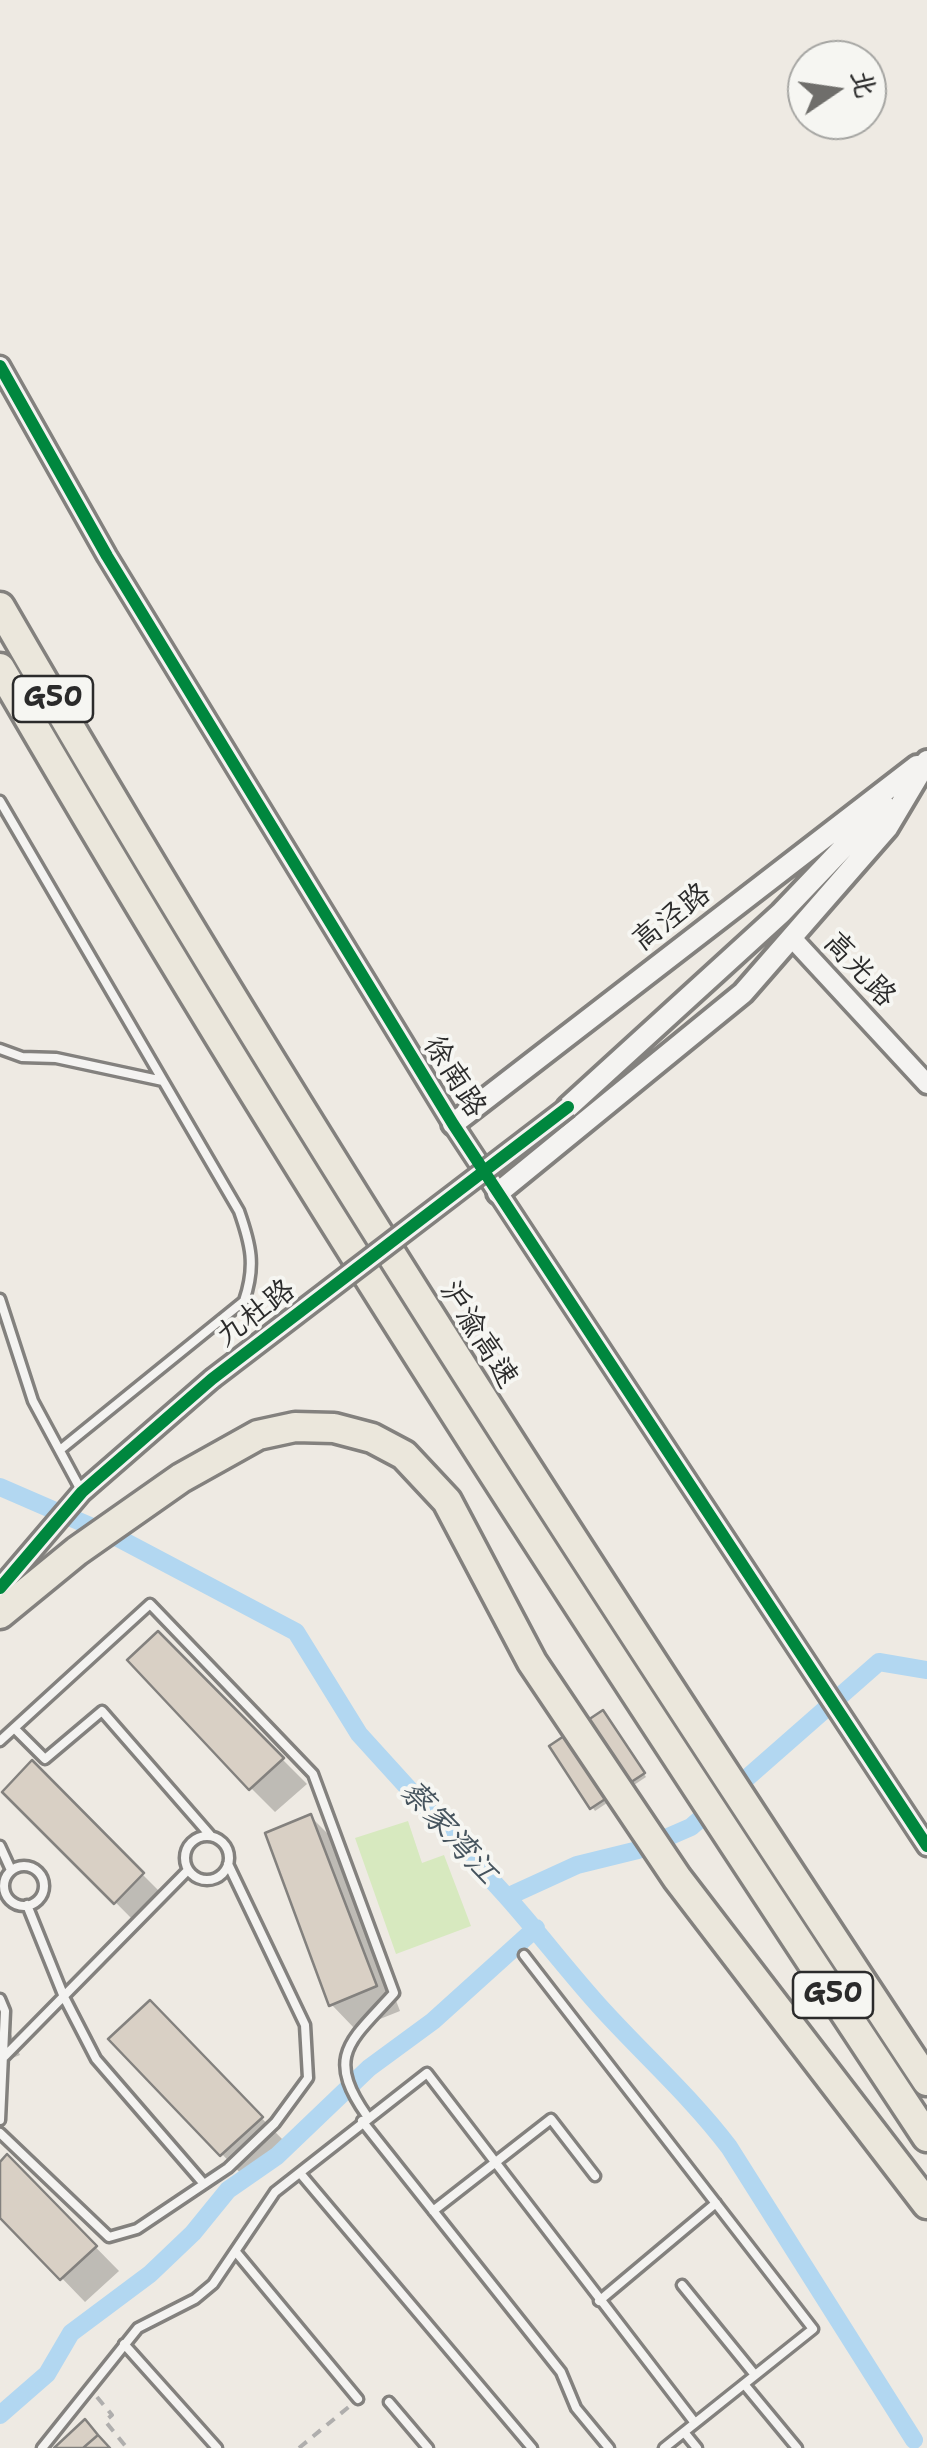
<!DOCTYPE html>
<html>
<head>
<meta charset="utf-8">
<style>
	body { margin:0 }
	#map { position:relative; width:927px; height:2448px; overflow:hidden; background:#eeeae3; font-family:"Shantell Sans","LXGW WenKai TC",sans-serif }
	canvas { display:block }
	.north { position:absolute; left:787px; top:40px; width:100px; height:100px; box-sizing:border-box; background:#f6f6f2; border:2px solid #a5a5a2; border-radius:50%; rotate:77deg; font-size:28px; font-weight:700; line-height:40px; text-align:center; color:#2b2b2b }
	.north::after { content:''; display:block; margin:auto; width:35px; height:45px; background:#6f6e6b; clip-path:polygon(50% 0,100% 100%,50% 72%,0 100%) }
</style>
</head>
<body>
<div id="map">
<canvas width="927" height="2448"></canvas>
<div class="north">北</div>
</div>
<script>
const c = document.querySelector('canvas').getContext('2d');
c.lineJoin = 'round';
function paint(path, color) {
  c.fillStyle = color;
  c.fill(path, 'evenodd');
}
function stroke(path, color, width, dash) {
  c.strokeStyle = color;
  c.lineWidth = width;
  c.lineCap = dash ? 'butt' : 'round';
  c.setLineDash(dash || []);
  c.stroke(path);
}
function label(font, color, halo, rows, align = 'center') {
  c.font = font + ' "Shantell Sans","LXGW WenKai TC",sans-serif';
  c.lineWidth = 8;
  c.setLineDash([]);
  c.textBaseline = 'middle';
  c.strokeStyle = halo;
  c.fillStyle = color;
  for (const [text, x, y, turn = 0] of rows) {
    c.save();
    c.translate(x, y);
    c.rotate((+turn || 0) * Math.PI / 180);
    c.textAlign = isNaN(turn) ? turn : align;
    if (halo) c.strokeText(text, 0, 0);
    c.fillText(text, 0, 0);
    c.restore();
  }
}
const green = new Path2D(`
	M408 1821 422 1863 444 1855 471 1926 396 1954 355 1838Z`);
const shadow = new Path2D(`
	M158 1635 307 1784 275 1812 251 1788Z
	M606 1716 646 1777 595 1811 552 1747Z
	M32 1764 167 1899 140 1927 6 1792Z
	M311 1817 335 1841 400 2011 355 2029 331 2004Z
	M150 2004 285 2142 246 2179 111 2039Z
	M0 2009 20 2055 0 2063Z
	M8 2158 119 2271 85 2302 0 2214V2165Z`);
const canal = new Path2D(`
	M0 1487 120 1539 296 1632 359 1734 507 1897 577 1865 638 1850 691 1827 879 1662 927 1670
	M507 1897C540 1934 570 1974 603 2010 645 2056 691 2097 729 2147L914 2440
	M0 2415 47 2374 71 2333 150 2274 193 2233 228 2190 277 2156 369 2068 433 2021 536 1928`);
const building = new Path2D(`
	M158 1631 284 1758 249 1790 127 1660Z
	M603 1710 645 1773 590 1809 549 1746Z
	M32 1760 144 1873 114 1904 2 1792Z
	M311 1814 377 1986 329 2006 265 1833Z
	M150 2000 263 2117 220 2156 108 2039Z
	M7 2154 97 2246 60 2280 0 2218V2162Z
	M85 2419 98 2435 83 2448H54Z
	M98 2435 110 2448H83Z`);
const path = new Path2D(`
	M97 2397 112 2415 105 2421 127 2448
	M299 2448 351 2405`);
const service = new Path2D(`
	M0 801 239 1211C251 1245 256 1266 244 1301L60 1450
	M0 1049 22 1057 56 1058 163 1081
	M0 1299 33 1401 82 1492
	M14 1728 45 1759 102 1711 210 1835
	M0 1741 150 1604 313 1774 394 1993C351 2041 324 2055 367 2116
	M185 1858a22 22 0 1 1 44 0a22 22 0 1 1-44 0Z
	M0 1846 11 1870
	M4 1886a20 20 0 1 1 40 0a20 20 0 1 1-40 0Z
	M27 1905 64 1997 96 2059 204 2184
	M524 1955 813 2329 664 2448
	M0 1999 5 2011 0 2120
	M0 2061 188 1870
	M362 2121 561 2372 576 2408 609 2448
	M0 2133 109 2237 137 2229 228 2168 275 2123 308 2078 305 2025 228 1864
	M300 2173 532 2448
	M433 2211 551 2119 595 2176
	M236 2252 358 2399
	M682 2285 755 2375
	M599 2301 716 2203
	M124 2344 217 2448
	M744 2384 797 2448
	M389 2402 428 2448
	M684 2432 697 2448
	M42 2448 138 2328 195 2299 213 2284 275 2192 427 2073 695 2423`);
const tertiary = new Path2D(`
	M0 366 107 556 453 1124 927 1846
	M792 938 927 1084
	M0 1588 82 1492 212 1379`);
const secondary = new Path2D(`
	M568 1107 781 913 884 805
	M453 1124 917 766
	M498 1193 743 993 887 828 927 761`);
const motorway = new Path2D(`
	M0 607C290 1110 607 1596 927 2081
	M0 668C290 1170 608 1654 927 2137
	M0 1614 77 1551 181 1478 258 1435 295 1427 334 1428 372 1438 404 1455 447 1501 532 1662 677 1878 927 2204`);
const tertiaryBridge = new Path2D(`
	M212 1379 568 1107`);
const cycleway = new Path2D(`
	M0 366 107 556 453 1124 927 1846
	M0 1588 82 1492 212 1379 568 1107`);
const shields = [
	[53,699,80],
	[833,1995,80]
];
const shieldNames = [
	["G50",53,699],
	["G50",833,1995]
];
const streetNames = [
	["高泾路",672,918,-38],
	["高光路",859,970,47],
	["徐南路",454,1077,58],
	["九杜路",256,1314,-37],
	["沪渝高速",478,1335,58]
];
const waterNames = [
	["蔡家湾江",448,1833,48]
];
paint(green, '#d7e9bf');
paint(shadow, '#0003');
stroke(canal, '#b2d7f1', 18);
paint(building, '#d9d0c5');
stroke(building, '#83817e', 2.5);
stroke(service, '#83817e', 15);
stroke(tertiary, '#83817e', 25);
stroke(secondary, '#83817e', 28);
stroke(motorway, '#83817e', 35);
stroke(path, '#afaead', 4, [10, 8]);
stroke(service, '#f4f3f1', 8);
stroke(tertiary, '#f4f3f1', 18);
stroke(secondary, '#f4f3f1', 20);
stroke(motorway, '#ebe7dc', 28);
stroke(tertiaryBridge, '#83817e', 25, []);
stroke(tertiaryBridge, '#f4f3f1', 18);
stroke(cycleway, '#00873e', 12);
for (const [x, y, w] of shields) {
  const box = new Path2D();
  box.roundRect(x - w / 2, y - 23, w, 46, 8);
  c.fillStyle = '#f6f6f2';
  c.fill(box);
  stroke(box, '#2b2b2b', 2.5);
}
label('bold 28px', '#2b2b2b', null, shieldNames);
label('30px', '#2b2b2b', '#f6f6f2', streetNames);
label('italic 32px', '#46545e', '#f6f6f2', waterNames);
</script>
</body>
</html>
